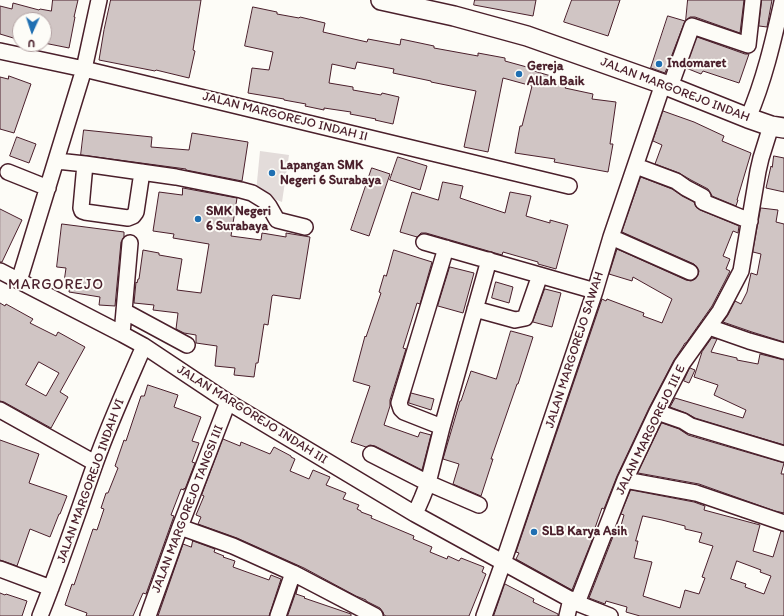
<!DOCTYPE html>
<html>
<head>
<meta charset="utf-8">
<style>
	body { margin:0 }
	#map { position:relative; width:784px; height:616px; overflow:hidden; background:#fdfcf7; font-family:Itim,sans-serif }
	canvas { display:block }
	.north { position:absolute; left:12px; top:12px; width:40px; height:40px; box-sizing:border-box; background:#fdfcf7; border:1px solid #b5a4a5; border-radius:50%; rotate:183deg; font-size:11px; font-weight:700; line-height:16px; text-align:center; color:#4a1f2b }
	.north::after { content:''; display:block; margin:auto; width:14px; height:18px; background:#1f6fb2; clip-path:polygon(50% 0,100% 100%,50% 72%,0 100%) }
</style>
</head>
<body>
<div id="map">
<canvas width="784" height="616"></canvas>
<div class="north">U</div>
</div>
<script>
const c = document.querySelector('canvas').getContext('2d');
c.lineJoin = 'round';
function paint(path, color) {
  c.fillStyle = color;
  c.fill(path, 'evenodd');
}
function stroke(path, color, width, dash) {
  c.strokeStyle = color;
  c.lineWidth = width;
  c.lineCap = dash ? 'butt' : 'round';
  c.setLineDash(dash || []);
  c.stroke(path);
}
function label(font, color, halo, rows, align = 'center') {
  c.font = font + ' Itim,sans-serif';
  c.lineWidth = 4;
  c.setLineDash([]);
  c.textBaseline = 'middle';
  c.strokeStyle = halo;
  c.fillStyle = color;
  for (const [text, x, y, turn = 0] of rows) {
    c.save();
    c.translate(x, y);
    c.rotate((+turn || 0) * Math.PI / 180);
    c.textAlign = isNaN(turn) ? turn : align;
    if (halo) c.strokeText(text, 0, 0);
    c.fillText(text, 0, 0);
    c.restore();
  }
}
const green = new Path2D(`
	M260 151 289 155 282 202 256 192Z`);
const building = new Path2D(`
	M53 0H78L74 17H75L69 48 44 43V20H20V40L0 34V6L12 9 13 3 39 10 40 9 51 11Z
	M111 0H201L193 50 195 51 189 78 156 70 155 71 99 60 104 30Z
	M475 0H536L533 16 474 5Z
	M572 0H620L608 36 564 22Z
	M688 0H744L740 33 695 17H690L686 20Z
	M762 0H772L767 27 759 26Z
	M253 7 277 12V14L299 18 300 17 325 23 323 32 367 42 368 39 400 45 401 39 434 46V48L478 56V53L505 58V61L534 69V71L551 76 549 83 566 86 565 88 593 94 592 99 616 102 610 144H613L608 172 554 162 555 159 515 153 520 126H522L532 86 503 78 488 152 464 147 476 91 431 82V81L393 73 394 69 357 62 355 69 332 64 329 83 353 87V90L381 95 382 93 399 97 393 124 375 120 376 119 350 114 351 112 324 108V110L305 106 306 104 284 100V99L248 93 252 68 269 70 273 52 245 46Z
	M668 16 685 21 665 73 651 68Z
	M697 37 745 54H749L739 83 703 71 701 74 686 68Z
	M9 76 31 84 14 133 0 129V77L8 79Z
	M663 111 694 122 724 136 722 141 751 153 737 200H738L736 206 712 196 710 192 708 189 691 180 679 173 655 164 662 145 653 141Z
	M84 130 152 137 151 147 189 150 192 133 248 142 242 181 186 170V169L81 155Z
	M17 137 36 144 29 163 10 156Z
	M774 156 784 158V192L766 188 771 166 772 167Z
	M398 157 427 166 420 190 390 180Z
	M372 168 390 174 369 236 351 230Z
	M641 177 672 189 682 196 694 202 696 207 700 210 739 226 738 233 733 231 723 256 730 259 726 269 730 271 725 281 712 306 686 343H685L682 348 674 360 649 408 617 476 604 509 602 508 595 528H597L572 590 516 559 519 553 516 552 602 299 606 301 607 299 644 313 643 316 662 323 672 299 633 277 632 281 609 274 617 249 686 280 691 281 695 279 698 275 699 271 697 267 694 264 622 232Z
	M443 182 463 186 460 198 505 213 510 192 531 196 526 216 550 223V220L568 225 556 269 538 264V262L503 252 502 255 426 233H421L417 237 400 232 412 192 438 200Z
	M183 188 237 198 231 236 261 240 262 233 286 237V233L310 237 300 299 273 295 272 296 268 325 264 324 258 363H256L254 377 234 375 235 368 215 366 217 346 196 343V335L184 333 176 329 178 313 153 310 154 305 134 303 136 282 137 283 138 279H139L143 250 159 253V255L182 259 177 290 201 293 209 244 173 238 174 234 153 231 159 192 182 195Z
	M761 208 778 210 776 222 784 224V342L752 332 723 322 728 315 735 301 741 304 747 292 751 273 757 275 761 254 753 252Z
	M0 209 22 220 2 262H0Z
	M62 224 124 232V237L121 242 115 306 99 305 100 297 69 292 70 283 64 282 66 268 57 267Z
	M394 250 432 262 420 304 417 303 403 348 406 349 390 400V406L384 425 418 437 420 432 431 435 422 470 375 446 370 445 366 447 351 442 370 386 353 381 365 336 366 337 381 293 379 292 384 275 386 276Z
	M450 267 474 273 463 313 438 306Z
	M496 282 513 287 509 303 492 298Z
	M545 289 561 293 552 327 533 322Z
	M0 303 5 306 6 304 33 319 30 323 56 336 58 332 85 347 60 392 68 397 51 428 4 402 0 401ZM39 362 59 373 46 396 26 385Z
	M511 331 533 337 518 384H517L491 459H493L481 496 453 484 459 464 443 459 460 401H461L471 371 496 379Z
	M712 338 717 339 711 352 737 358V360L758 364 760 354 784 360V445L695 418 686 413 670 407 675 398 743 418 746 410 714 395 718 385 694 377 702 352Z
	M690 368 695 370 689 383 684 381Z
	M148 385 178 395 174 407 201 417 192 441 199 443 192 462 195 463 185 489 184 488V490L181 489 171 515 174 516 146 594 143 593 133 616H86L87 613 65 605 72 584 74 585 93 529 97 530 104 509 101 508 106 493H108L118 468 115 466 124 440 126 441 141 396H144Z
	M411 393 434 399 431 410 409 403Z
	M662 423 679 429 688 435 784 463 781 474H784V513L775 511 699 484 638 473Z
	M223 439 240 446 241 442 270 454 274 447 291 456V457L295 459 290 471 309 479 313 470 330 477 326 485 346 493 343 499 359 505 357 509 361 511V512L372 516 371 518 414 536 413 539 432 547 430 552 447 559 448 556 459 561 461 558 484 567 482 572 486 574 469 616H386L384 615 383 612 380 608 366 601V600L356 596 304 568 237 538 198 524 201 517 196 515 204 496 202 495Z
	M0 440 39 454 29 483 67 496 60 514H59L50 537 30 529 17 566 0 560Z
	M631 490 694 502 705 506 704 510 760 525 753 551 773 557 781 531 784 532V616H640L626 612 627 607 606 601 605 604 589 598 614 534 618 536 624 515 621 514ZM643 516 662 520 685 526V529L702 533 699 542 713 546 702 577 705 578 699 594 685 590 680 608 643 596 652 562 634 558 638 541H636ZM737 561 761 570 760 572 771 576 764 594 745 587 746 584 731 579Z
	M193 541 215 549 214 552 224 556 223 557 235 561 233 567 269 580 271 575 281 579 269 616H158L183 544 191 547Z
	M505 584 534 599 533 602 558 614V616H494Z
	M298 586 296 594 305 597 304 598 351 614V616H288Z
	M0 593 5 595 6 594 27 601 22 616H0Z`);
const minor = new Path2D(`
	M0 51 84 69 569 186
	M670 87 692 26 748 45 753 0
	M748 118C764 81 773 42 782 2
	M57 161 85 164 176 177 241 190 252 193 265 201 269 206 277 220 305 227
	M85 164 81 208 82 211 85 212 128 218 133 216 136 212 142 172
	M636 166 676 181 686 188 703 197
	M8 172 48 188
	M703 202 750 221
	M611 237 690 272
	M424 242 595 291
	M0 271 122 334 144 346 228 402 415 514 577 603 610 616
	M19 281 84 69 99 0
	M475 309 515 320 525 318 540 275
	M124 311 187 345
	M709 327 749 341 784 351
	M122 334 130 243
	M0 410 95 463
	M657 412 683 421 691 426 784 454
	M442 427 404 412 401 409 399 403 446 248
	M371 454 428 483 479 505
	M625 480 696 493 784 523
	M415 514 422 498 428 483 442 427 489 260
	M180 527 233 546 293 573 375 616
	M0 569 51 588
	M577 603 625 480 657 412 682 364 720 311 741 271 758 171 761 158 771 126
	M40 616C60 566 77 515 95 464 109 424 127 385 144 346
	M148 616 180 527 228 402
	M278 616 293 573
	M484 616 503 563 595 291 611 237 663 84
	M567 616 571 599`);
const major = new Path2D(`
	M381 0 454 16 527 36 663 84 748 118 771 126 784 128`);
const markers = [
	[659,64,4,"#1f6fb2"],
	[519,74,4,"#1f6fb2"],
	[272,173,4,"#1f6fb2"],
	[198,219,4,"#1f6fb2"],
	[534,532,4,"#1f6fb2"]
];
const poiNames = [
	["Indomaret",667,64],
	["Gereja",527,67],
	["Allah Baik",527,82],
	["Lapangan SMK",280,166],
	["Negeri 6 Surabaya",280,181],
	["SMK Negeri",206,212],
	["6 Surabaya",206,227],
	["SLB Karya Asih",542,532]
];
const streetNames = [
	["JALAN MARGOREJO INDAH",675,90,21],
	["JALAN MARGOREJO INDAH II",285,117,14],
	["JALAN MARGOREJO SAWAH",575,350,-72],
	["JALAN MARGOREJO INDAH III",252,415,32],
	["JALAN MARGOREJO III E",651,430,-64],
	["JALAN MARGOREJO INDAH VI",91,481,-70],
	["JALAN MARGOREJO TANGSI III",188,509,-69]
];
const quarterNames = [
	["MARGOREJO",56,285]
];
paint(green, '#e3dcda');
paint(building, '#d0c5c4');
stroke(building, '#4a1f2b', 1);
stroke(minor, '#4a1f2b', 18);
stroke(major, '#4a1f2b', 22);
stroke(minor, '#fdfcf7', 15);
stroke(major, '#fdfcf7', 19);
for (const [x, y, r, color] of markers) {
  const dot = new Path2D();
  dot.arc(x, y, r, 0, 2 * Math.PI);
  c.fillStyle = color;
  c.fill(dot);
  stroke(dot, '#fdfcf7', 1.5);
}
label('bold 13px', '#4a1f2b', '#fdfcf7', poiNames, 'left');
label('13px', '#4a1f2b', '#fdfcf7', streetNames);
c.letterSpacing = '1px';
label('15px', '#4a1f2b', '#fdfcf7', quarterNames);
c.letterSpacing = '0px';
</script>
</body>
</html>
